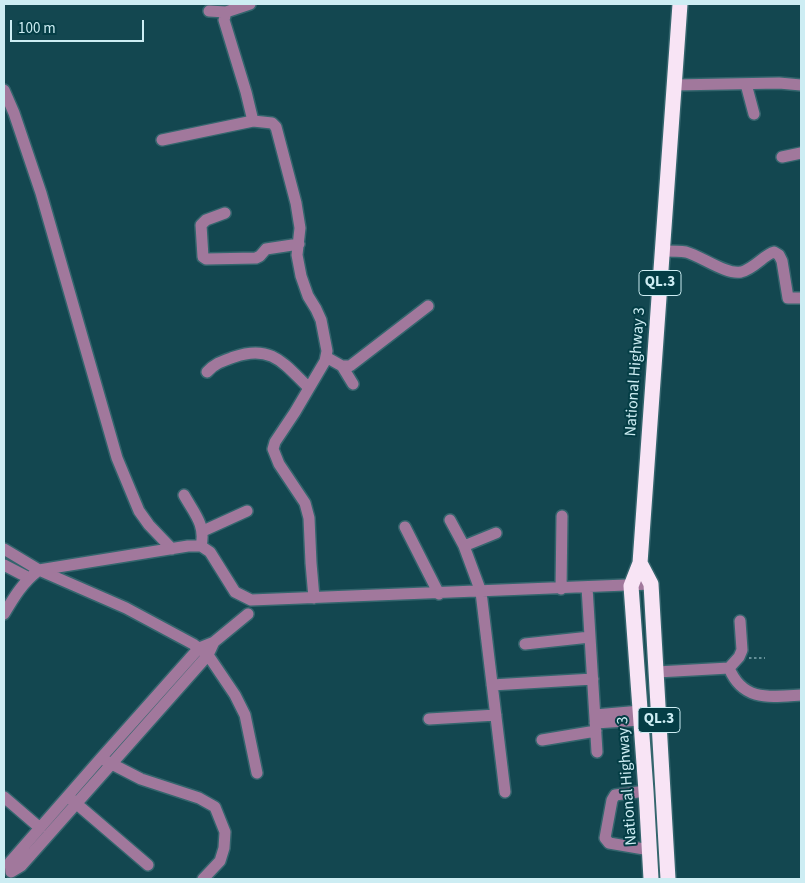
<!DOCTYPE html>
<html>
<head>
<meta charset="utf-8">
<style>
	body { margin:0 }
	#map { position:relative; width:805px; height:883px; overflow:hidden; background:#134750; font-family:"Source Sans 3",sans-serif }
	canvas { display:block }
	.frame { position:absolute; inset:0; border:5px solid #cdedf3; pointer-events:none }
	.scale { position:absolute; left:10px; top:20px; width:134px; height:22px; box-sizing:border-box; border:2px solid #cdedf3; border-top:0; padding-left:6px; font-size:15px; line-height:18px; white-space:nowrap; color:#cdedf3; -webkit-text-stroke:4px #043d45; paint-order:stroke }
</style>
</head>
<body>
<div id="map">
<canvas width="805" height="883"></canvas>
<div class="frame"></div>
<div class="scale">100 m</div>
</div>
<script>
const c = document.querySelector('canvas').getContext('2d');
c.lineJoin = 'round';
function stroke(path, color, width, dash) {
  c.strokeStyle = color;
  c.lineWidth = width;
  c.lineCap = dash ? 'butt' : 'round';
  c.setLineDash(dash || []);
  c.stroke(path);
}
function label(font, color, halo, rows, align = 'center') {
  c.font = font + ' "Source Sans 3",sans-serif';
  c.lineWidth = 4;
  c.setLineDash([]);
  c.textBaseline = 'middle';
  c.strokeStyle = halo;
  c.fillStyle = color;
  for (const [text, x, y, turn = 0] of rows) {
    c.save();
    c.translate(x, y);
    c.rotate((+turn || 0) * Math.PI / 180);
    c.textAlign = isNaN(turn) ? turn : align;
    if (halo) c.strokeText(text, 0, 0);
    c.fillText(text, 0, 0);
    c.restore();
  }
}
const path = new Path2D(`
	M749 658H765`);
const minor = new Path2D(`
	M250 4 226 12 224 20 246 92 253 121 272 123 276 127 296 203 300 228 297 255 301 276 308 296 316 309 321 320 327 351 325 361 295 412 275 442 273 449 279 464 305 503 309 518 311 563 314 598
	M209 11 226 12
	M746 84 754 114
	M674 85 779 83 801 85
	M4 90 14 113 41 193 117 458 139 511 149 525 172 549
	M162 140 253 121
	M782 157 801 153
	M225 213 206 220 201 225 203 257 206 259 256 258 260 256 266 249 299 244
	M663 251C670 251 679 251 686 252 701 256 726 275 741 272 754 269 765 254 774 252L779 255 782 261 788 298H801
	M326 357 342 366H350L428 306
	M342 366 353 384
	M207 372C215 363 223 361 234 357 272 344 284 364 309 388
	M184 495C194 513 206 525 201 546
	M450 520 464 546 481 592 505 792
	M405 527 439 594
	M203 531 247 511
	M464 546 496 533
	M4 549 39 570 126 608 193 644 208 655 235 695 245 715 257 773
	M4 565 29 578
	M587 587 597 752
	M561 589 562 516
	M4 614C14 597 23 582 39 570L188 546H201L210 552 235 592 251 600 651 584
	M214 642 208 655 21 866 11 872 10 862 101 758 199 648Z
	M214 642 248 614
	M525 644 590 637
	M729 668C743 702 770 697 801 695
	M657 672 729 668 739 657 742 650 740 621
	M492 685 593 679
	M595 715 641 711
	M429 719 496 715
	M595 723 641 720
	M542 740 596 731
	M106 761 141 779 199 798 215 807 225 832 224 848 220 861 203 879
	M646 791 615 795 612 800 605 838 609 843 650 850
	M4 797 40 828
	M71 799 148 865`);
const highway = new Path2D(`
	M640 563 651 584 668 879
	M651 879 646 791 631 586 640 563 680 4`);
const shields = [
	[660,283,42],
	[659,720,42]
];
const shieldNames = [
	["QL.3",660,283],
	["QL.3",659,720]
];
const streetNames = [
	["National Highway 3",636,372,-86],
	["National Highway 3",628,781,-94]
];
stroke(minor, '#34656d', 14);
stroke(highway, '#34656d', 18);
stroke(path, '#648f97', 2, [2.5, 2.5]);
stroke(minor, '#a1789c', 11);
stroke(highway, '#f8e4f5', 15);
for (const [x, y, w] of shields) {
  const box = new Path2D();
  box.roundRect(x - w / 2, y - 12.5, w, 25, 4);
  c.fillStyle = '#043d45';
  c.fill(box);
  stroke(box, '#cdedf3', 1);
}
label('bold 15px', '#cdedf3', null, shieldNames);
label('16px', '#cdedf3', '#043d45', streetNames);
</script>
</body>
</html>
